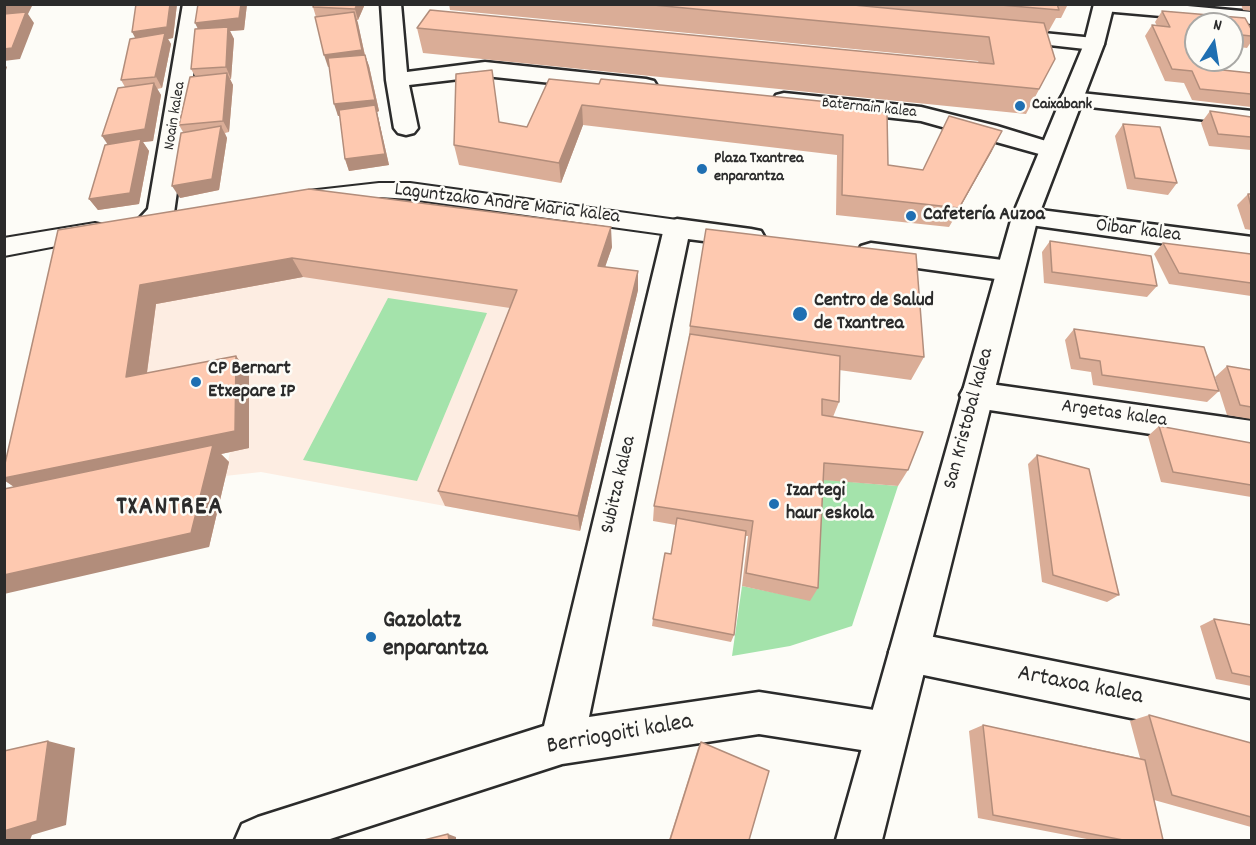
<!DOCTYPE html>
<html>
<head>
<meta charset="utf-8">
<style>
	body { margin:0 }
	#map { position:relative; width:1256px; height:845px; overflow:hidden; background:#fdfcf7; font-family:Dekko,sans-serif }
	canvas { display:block }
	.frame { position:absolute; inset:0; border:6px solid #2b2b2b; pointer-events:none }
	.north { position:absolute; left:1184px; top:12px; width:60px; height:60px; box-sizing:border-box; background:#fdfcf7; border:2px solid #a9a8a5; border-radius:50%; rotate:12deg; font-size:16px; font-weight:700; line-height:24px; text-align:center; color:#2b2b2b }
	.north::after { content:''; display:block; margin:auto; width:21px; height:27px; background:#1f6fb2; clip-path:polygon(50% 0,100% 100%,50% 72%,0 100%) }
</style>
</head>
<body>
<div id="map">
<canvas width="1256" height="845"></canvas>
<div class="frame"></div>
<div class="north">N</div>
</div>
<script>
const c = document.querySelector('canvas').getContext('2d');
c.lineJoin = 'round';
function paint(path, color) {
  c.fillStyle = color;
  c.fill(path, 'evenodd');
}
function stroke(path, color, width, dash) {
  c.strokeStyle = color;
  c.lineWidth = width;
  c.lineCap = dash ? 'butt' : 'round';
  c.setLineDash(dash || []);
  c.stroke(path);
}
function label(font, color, halo, rows, align = 'center') {
  c.font = font + ' Dekko,sans-serif';
  c.lineWidth = 5;
  c.setLineDash([]);
  c.textBaseline = 'middle';
  c.strokeStyle = halo;
  c.fillStyle = color;
  for (const [text, x, y, turn = 0] of rows) {
    c.save();
    c.translate(x, y);
    c.rotate((+turn || 0) * Math.PI / 180);
    c.textAlign = isNaN(turn) ? turn : align;
    if (halo) c.strokeText(text, 0, 0);
    c.fillText(text, 0, 0);
    c.restore();
  }
}
const built = new Path2D(`
	M318 209 612 247 599 285 580 531 261 472 225 476 230 452 26 495 75 249Z`);
const green = new Path2D(`
	M388 298 487 313 417 481 303 460Z
	M817 479 898 486 852 626 790 646 732 656 742 586 810 600Z`);
const pedestrian = new Path2D(`
	M379 183H410L677 220 686 222 689 228 686 234 677 236 410 199 379 197 308 207 300 204 296 199 300 194 308 191Z
	M95 223 104 225 107 231 104 237 4 256V238Z`);
const minor = new Path2D(`
	M183 4H203L174 213C166 226 154 232 140 228L136 222 148 209Z
	M381 4H401L407 72 485 62 646 79 654 81 657 86 654 91 646 93 485 76 409 85 418 128 414 133 406 135 398 133 394 128 386 80Z
	M1166 4 1252 12V24L1104 11 1097 9 1094 5Z
	M1003 29 1094 38 1101 40 1104 44 1101 48 1094 50 996 39 993 35 996 31Z
	M1071 92 1252 111V125L1063 104 1060 99 1063 94Z
	M784 93 921 107 997 126 1059 145 1062 150 1059 155 1050 157 921 121 776 105 773 100 776 95Z
	M1025 208 1252 237V256L1016 223 1012 217 1016 211Z
	M677 219 751 229 761 231 765 238 761 245 751 247 688 239 589 717 759 692 887 712 902 718 908 733 902 748 887 754 759 734 562 764 327 840H235L242 824 258 817 544 726 664 228 668 222Z
	M871 243 1010 261 1020 264 1024 271 1020 278 1010 281 861 260 857 253 861 246Z
	M976 382 1252 421V449L976 408 965 404 960 395 965 386Z
	M909 632 1252 701V743L909 672 895 666 889 652 895 638Z`);
const secondary = new Path2D(`
	M1094 4H1114L1104 44 1038 217 882 840H836L1012 217 1084 44Z`);
const wall = new Path2D(`
	M136 4H177L173 38 168 39 171 44 162 88 157 89 161 95 153 141 143 142 149 151 139 204 98 210 89 199 125 87 121 80 135 38Z
	M198 4H247L244 30 230 31 234 39 231 79H230L233 85 229 132 225 133 227 138 219 190 180 198 183 132 179 125 195 76 191 69 198 29Z
	M314 4H365L358 20H357L365 55 369 66 379 111 377 112 389 165 349 171 345 159 340 116H338L329 67 316 17 313 7Z
	M449 4H1068L1061 18H1056L1047 34 1042 84 1026 114 423 53 417 28 979 63 978 61 450 10Z
	M1241 4H1251V11L1243 10Z
	M1162 11 1245 18 1251 28V42L1247 48 1232 46V24H1196V60H1208L1213 69 1251 73V107L1192 100 1184 83 1165 81 1145 36 1152 25 1157 26 1155 22Z
	M549 79 829 107 888 165 923 170 992 151 949 227 836 215 837 155 583 125 561 183 459 165 454 145 527 127Z
	M1210 111 1251 117V150L1209 146 1201 123Z
	M1123 124 1177 183 1168 195 1127 189 1115 136Z
	M1248 194H1251V230L1245 229 1237 205Z
	M58 230 612 247 605 266 638 290 580 531 445 506 438 491 510 308 303 277 156 304 147 373 236 356 249 374V448L221 454 229 462 209 547 14 487 4 480V468Z
	M1050 241 1157 286 1147 297 1044 283 1042 252Z
	M1163 243 1251 254V296L1169 284 1154 254Z
	M690 326 924 357 911 380 839 370V402L833 417 908 470 898 486 823 480 818 588 810 601 742 586 748 536H745L734 635 731 642 652 626 653 619 671 554 676 525 653 521 654 506 688 344Z
	M1074 329 1219 391 1207 402 1093 385 1091 372 1071 369 1065 340Z
	M1227 366 1251 370V419L1227 415 1215 377Z
	M1159 426 1251 443V497L1161 482 1148 436Z
	M1037 455 1119 595 1107 602 1042 582 1028 464Z
	M1214 619 1251 625V686L1216 679 1200 626Z
	M1149 715 1251 743V827L1154 800 1163 840H1092L978 818 969 731 983 725 1140 758 1130 721Z
	M701 742 749 840H669L698 748Z`);
const shadedWall = new Path2D(`
	M20 4H33L28 14 34 23 20 59 4 61V6Z
	M170 4H177L173 38 168 39 171 44 162 88 132 32Z
	M241 4H247L244 30 230 31 234 39 231 79 226 67 201 35 195 23Z
	M357 4H365L358 20 355 9Z
	M354 12 358 23 366 61 328 67 324 55Z
	M365 55 369 66 379 111 377 112 389 165 349 171 345 159 376 112 338 116 334 104Z
	M4 64 7 67 4 76Z
	M227 73 233 85 229 132 223 121Z
	M154 83 161 95 153 141 143 142 149 151 139 204 98 210 89 199 110 148 102 136Z
	M582 105 583 125 561 183 559 163Z
	M221 126 227 138 219 190 180 198 172 186Z
	M1002 131 992 151 949 227 959 208Z
	M611 227 612 247 599 285 598 266Z
	M292 258 303 277 156 304 144 394 126 377 140 285Z
	M638 271V290L580 531 578 516Z
	M236 356 249 374V448L221 454 229 462 209 547 4 594V575L26 495 4 480V478Z
	M48 741 75 748 66 825 32 835 30 840H4V831Z
	M448 834 456 837V840H449Z`);
const building = new Path2D(`
	M4 4H20L4 6Z
	M136 4H170L167 27 132 32Z
	M198 4H241L239 18 195 23Z
	M314 4H357L355 9 313 7Z
	M643 4H843L1044 23 1055 59 1039 89 417 28 430 10 994 64 989 37Z
	M989 4H1057L1059 10Z
	M1162 11 1245 18 1251 29V36L1232 34V24H1196V30L1191 29 1196 38V60H1208L1213 69 1251 73V94L1200 89 1192 71 1172 69 1152 25 1170 27Z
	M26 12 12 48 4 49V14Z
	M354 12 362 50 324 55 315 17Z
	M228 27 226 67 191 69 195 29Z
	M165 33 155 77 121 80 130 39Z
	M365 55 375 100 334 104 328 58Z
	M492 70 499 122 527 127 549 79 599 84 601 79 829 102V107L887 113 888 165 923 170 949 116 1002 131 959 208 842 195 843 135 582 105 559 163 454 145 456 74Z
	M227 73 223 121 179 125 190 77Z
	M154 83 145 129 102 136 118 88Z
	M375 105 385 154 345 159 339 110Z
	M1210 111 1251 117V137L1218 134Z
	M1123 124 1160 127 1177 183 1135 178Z
	M221 126 212 179 172 186 181 133Z
	M141 139 130 193 89 199 105 145Z
	M309 189 611 227 598 266 638 271 578 516 438 491 517 290 292 258 140 285 126 377 236 356 235 431 4 478V468L58 230Z
	M1248 194H1251V206Z
	M706 229 916 254 924 357 690 326Z
	M1050 241 1151 256 1157 286 1052 272Z
	M1163 243 1251 254V283L1179 273Z
	M1074 329 1204 347 1219 391 1102 375 1100 361 1080 358Z
	M690 334 840 356 839 402 822 399V415L923 432 908 470 824 463 818 588 746 573 753 521 654 506Z
	M1227 366 1251 370V407L1240 405Z
	M1159 426 1251 443V485L1173 472Z
	M213 445 191 533 4 575V489Z
	M1037 455 1089 469 1119 595 1053 575Z
	M677 518 746 531 734 635 653 619 665 553 671 554Z
	M1214 619 1251 625V677L1232 673Z
	M1149 715 1251 743V817L1172 795Z
	M983 725 1145 760 1163 840H1123L993 815Z
	M48 741 37 821 4 831V751Z
	M701 742 769 771 749 840H670Z
	M448 834 449 840H424Z`);
const markers = [
	[1020,106,6,"#1f6fb2"],
	[702,169,6,"#1f6fb2"],
	[911,216,6,"#1f6fb2"],
	[800,314,8,"#1f6fb2"],
	[196,382,6,"#1f6fb2"],
	[774,504,6,"#1f6fb2"],
	[371,637,6,"#1f6fb2"]
];
const farPoinames = [
	["Caixabank",1032,106],
	["Plaza Txantrea",714,160],
	["enparantza",714,178]
];
const farStreetnames = [
	["Baternain kalea",869,109,6],
	["Noain kalea",176,116,-81]
];
const streetNames = [
	["Laguntzako Andre Maria kalea",507,205,7],
	["Oibar kalea",1138,232,7],
	["Argetas kalea",1114,415,8],
	["San Kristobal kalea",970,419,-75],
	["Subitza kalea",620,485,-77]
];
const poiNames = [
	["Cafetería Auzoa",923,216],
	["Centro de Salud",814,302],
	["de Txantrea",814,325],
	["CP Bernart",208,370],
	["Etxepare IP",208,393],
	["Izartegi",786,492],
	["haur eskola",786,515]
];
const nearPoinames = [
	["Gazolatz",383,623],
	["enparantza",383,651]
];
const nearStreetnames = [
	["Artaxoa kalea",1080,687,11],
	["Berriogoiti kalea",620,736,-10]
];
const districtNames = [
	["TXANTREA",170,509]
];
paint(built, '#fdede2');
paint(green, '#a4e3ab');
stroke(pedestrian, '#2b2b2b', 4);
stroke(minor, '#2b2b2b', 5);
stroke(secondary, '#2b2b2b', 5);
paint(pedestrian, '#fdfcf7');
paint(minor, '#fdfcf7');
paint(secondary, '#fdfcf7');
paint(wall, '#daad97');
paint(shadedWall, '#b28d7b');
paint(building, '#fec9b0');
stroke(building, '#b28d7b', 1.5);
for (const [x, y, r, color] of markers) {
  const dot = new Path2D();
  dot.arc(x, y, r, 0, 2 * Math.PI);
  c.fillStyle = color;
  c.fill(dot);
  stroke(dot, '#fdfcf7', 2);
}
label('bold 16px', '#2b2b2b', '#fdfcf7', farPoinames, 'left');
label('16px', '#2b2b2b', '#fdfcf7', farStreetnames);
label('20px', '#2b2b2b', '#fdfcf7', streetNames);
label('bold 20px', '#2b2b2b', '#fdfcf7', poiNames, 'left');
label('bold 24px', '#2b2b2b', '#fdfcf7', nearPoinames, 'left');
label('24px', '#2b2b2b', '#fdfcf7', nearStreetnames);
c.letterSpacing = '1.5px';
label('bold 26px', '#2b2b2b', '#fdfcf7', districtNames);
c.letterSpacing = '0px';
</script>
</body>
</html>
